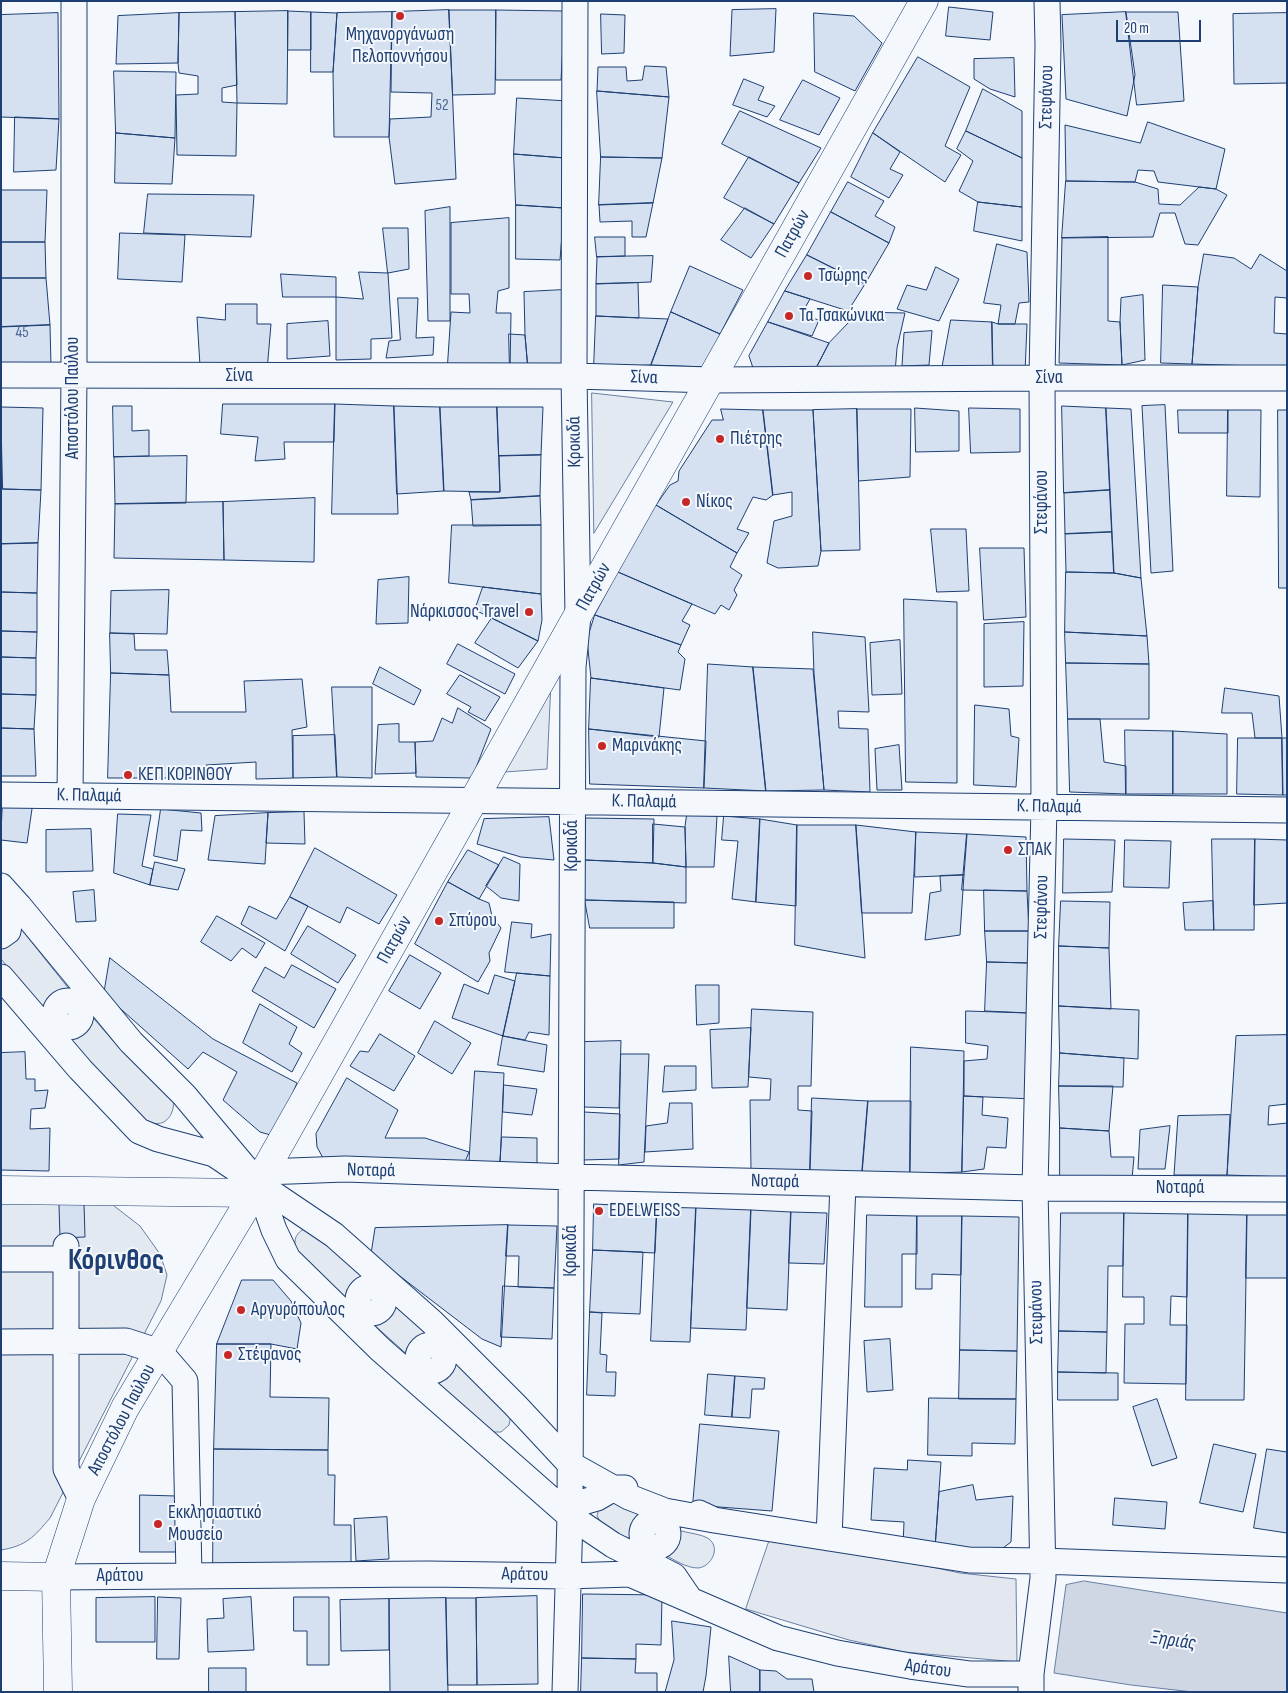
<!DOCTYPE html>
<html>
<head>
<meta charset="utf-8">
<style>
	body { margin:0 }
	#map { position:relative; width:1288px; height:1693px; overflow:hidden; background:#f4f7fb; font-family:"Sofia Sans Condensed",sans-serif }
	canvas { display:block }
	.frame { position:absolute; inset:0; border:2px solid #1d3f73; pointer-events:none }
	.scale { position:absolute; left:1116px; top:20px; width:85px; height:22px; box-sizing:border-box; border:2px solid #1d3f73; border-top:0; padding-left:6px; font-size:15px; line-height:18px; white-space:nowrap; color:#1d3f73; -webkit-text-stroke:4px #f4f7fb; paint-order:stroke }
</style>
</head>
<body>
<div id="map">
<canvas width="1288" height="1693"></canvas>
<div class="frame"></div>
<div class="scale">20 m</div>
</div>
<script>
const c = document.querySelector('canvas').getContext('2d');
c.lineJoin = 'round';
function paint(path, color) {
  c.fillStyle = color;
  c.fill(path, 'evenodd');
}
function stroke(path, color, width, dash) {
  c.strokeStyle = color;
  c.lineWidth = width;
  c.lineCap = dash ? 'butt' : 'round';
  c.setLineDash(dash || []);
  c.stroke(path);
}
function label(font, color, halo, rows, align = 'center') {
  c.font = font + ' "Sofia Sans Condensed",sans-serif';
  c.lineWidth = 4;
  c.setLineDash([]);
  c.textBaseline = 'middle';
  c.strokeStyle = halo;
  c.fillStyle = color;
  for (const [text, x, y, turn = 0] of rows) {
    c.save();
    c.translate(x, y);
    c.rotate((+turn || 0) * Math.PI / 180);
    c.textAlign = isNaN(turn) ? turn : align;
    if (halo) c.strokeText(text, 0, 0);
    c.fillText(text, 0, 0);
    c.restore();
  }
}
const green = new Path2D(`
	M592 393 673 402 594 533Z
	M551 681 547 769 505 772Z
	M14 920 73 994C56 994 52 999 49 1015L1 959V943Z
	M89 1013 120 1049 173 1097C176 1110 168 1127 153 1123 149 1123 145 1121 141 1119L66 1036C80 1033 86 1027 89 1013Z
	M109 1202 140 1226 160 1254 167 1275 161 1301 50 1518C34 1537 26 1546 1 1550V1203Z
	M307 1227 370 1278C356 1281 350 1288 346 1301L296 1251C293 1238 296 1233 307 1227Z
	M394 1301 431 1338C420 1341 415 1347 410 1357L373 1324 386 1316Z
	M455 1361 511 1415 509 1425 501 1432H494L481 1426 435 1380 447 1379 454 1370Z
	M617 1495 644 1515C636 1522 633 1528 633 1539 618 1535 604 1530 597 1516L600 1504Z
	M678 1530C687 1533 702 1534 709 1539 721 1548 711 1567 698 1568 686 1568 675 1560 665 1555L674 1547Z`);
const parking = new Path2D(`
	M772 1533 960 1573 1016 1579 1017 1662 904 1652 849 1640 746 1609Z`);
const water = new Path2D(`
	M1084 1581 1287 1613V1692H1193L1131 1685 1054 1673 1066 1585Z`);
const building = new Path2D(`
	M949 7 993 12 990 40 946 36Z
	M776 9 774 52 730 56 732 10Z
	M449 10 456 179 395 184 389 137 390 119 431 117 432 93 391 92 392 12Z
	M449 10H496L495 94 453 95Z
	M496 10 565 11 561 80H496Z
	M288 11 287 104 237 103 235 12Z
	M288 11 311 12V50H288Z
	M235 12 237 85 222 88V102L237 103 236 156 177 155 176 95 198 94V76L179 73 178 63 179 13Z
	M311 12 337 13 333 72H311Z
	M392 12 389 137H334L333 72 337 13Z
	M1126 12H1178L1184 101 1137 105Z
	M1126 12 1135 75 1127 116 1066 99 1062 15Z
	M58 13 59 119 1 117V15Z
	M179 13 178 63 116 64 118 16Z
	M814 13 854 16 882 43 855 91 815 72Z
	M1287 13V83L1234 84 1233 14Z
	M601 14 625 15 624 53 602 54Z
	M918 57 970 87 945 146 961 155 945 182 873 133Z
	M1014 58 1015 97 990 89 974 79V59Z
	M645 66 666 67 669 97 597 91 598 67H626L627 81 642 80Z
	M114 71 176 72 175 138 116 133Z
	M744 79 764 87 758 100 775 106 767 117 733 105Z
	M803 80 840 98 819 135 780 120Z
	M983 89 1022 111V158L966 131Z
	M597 91 669 97 662 158 601 157Z
	M517 98 568 101 565 158 514 154Z
	M740 111 821 148 799 183 722 144Z
	M15 117 59 119 56 170 14 172Z
	M1148 122 1225 149 1216 189 1158 182 1154 171 1138 170 1135 182 1066 181 1065 125 1140 143Z
	M966 131 1022 158V207L978 202 959 191 973 161 957 149Z
	M116 133 175 138 172 184 115 183Z
	M873 133 900 152 890 169 903 175 889 198 851 177Z
	M514 154 565 158 564 208 516 205Z
	M601 157 662 158 653 203 599 205Z
	M749 157 799 183 774 224 724 198Z
	M1066 181 1135 182 1158 189 1159 204 1180 205 1199 187 1216 189 1227 195 1198 245 1185 244 1175 213H1160L1153 237 1062 238Z
	M848 182 884 201 875 216 895 227 889 243 831 212Z
	M1 190H47L45 242H1Z
	M148 194 254 195 251 237 144 233Z
	M978 202 1022 207V241L974 231Z
	M653 203 646 237H632V221L600 222 599 205Z
	M516 205 564 208 560 260 516 259Z
	M450 207V321H428L425 211Z
	M745 208 774 224 751 258 721 240Z
	M831 212 889 243 865 284 807 255Z
	M509 218V288L498 291 496 313H511L510 371 447 372 451 312 470 313 469 294H451V223Z
	M383 228H408L409 269 388 273Z
	M120 233 185 235 182 282 118 279Z
	M595 237H625V256L597 257Z
	M1108 237V321L1120 322 1122 365 1059 363 1062 238Z
	M1 242H45L46 278H1Z
	M997 244 1027 252 1029 302 1019 303 1015 324H998L1001 305 984 303Z
	M1204 254 1234 258 1251 269 1260 254 1287 271V298L1275 297 1274 333 1287 334V367L1192 364 1198 287Z
	M807 255 865 284 848 311 785 291Z
	M653 256 651 282 596 284 597 257Z
	M690 266 743 290 720 334 671 312Z
	M936 267 959 279 939 321 897 309 907 285 926 290Z
	M359 272 388 273 392 338 371 339V359L336 360V297L363 299Z
	M281 274 336 277V297H283Z
	M1 278H46L50 325 1 327Z
	M638 283 639 318 596 316V284Z
	M1163 285 1198 287 1192 364 1161 363Z
	M563 290 565 373 528 370 525 335 524 292Z
	M785 291 810 299 801 315 819 320 812 336 768 322Z
	M1143 295 1145 360 1122 365 1120 322 1121 298Z
	M398 298H418L416 338 434 337 433 355 386 358 389 341 400 340Z
	M226 304H257V324H271L267 371 200 366 197 317 225 320Z
	M671 312 720 334 706 367 651 365Z
	M859 312 905 313 897 348 895 373 815 370 829 343Z
	M596 316 668 319 651 365 594 367Z
	M951 320 992 322 993 373 942 369Z
	M328 321 330 356 287 359V324Z
	M768 322 829 343 815 370 753 368 749 356Z
	M992 322 998 324H1027L1025 373H993Z
	M50 325 51 366 1 367V327Z
	M932 331 929 365 902 366 904 333Z
	M509 334 525 335 528 370 510 371Z
	M223 404H335L334 442H284L285 459 255 461 258 437 221 434Z
	M335 404 394 406 398 514H332Z
	M1165 405 1173 571 1151 573 1142 406Z
	M113 406H132V431L149 430V456L114 457Z
	M394 406 440 407 444 491 397 494Z
	M1062 406 1106 408 1110 490 1064 493Z
	M1 407 43 408 41 490 3 489Z
	M440 407H497L500 492 444 491Z
	M497 407H543L541 455 499 456Z
	M915 408 959 411V451L916 452Z
	M969 408 1020 409V452L971 453Z
	M1106 408 1131 409 1141 578 1114 573Z
	M721 409 763 410 773 495 766 500 753 497 737 529 749 533 737 553 656 505 670 485 678 481 679 471 712 420H723Z
	M857 409H911L910 477 859 481Z
	M857 409 860 550 821 551 813 410Z
	M763 410H813L821 551 818 566 778 568 767 563 774 521 792 516V492L773 495Z
	M1178 410H1228V433H1179Z
	M1228 410H1261L1260 497 1227 496Z
	M1278 410H1287V588H1279Z
	M541 455 540 496 471 500 469 492H500L499 456Z
	M187 456 186 503 115 504 114 457Z
	M1 489 41 490 38 543 1 544Z
	M1110 490 1112 532 1065 534 1064 493Z
	M540 496 541 525 473 526 471 500Z
	M315 498 314 562 224 560 223 502Z
	M223 502 224 560 114 558 115 504Z
	M656 505 737 553 730 567 742 575 734 590 737 595 729 610 721 605 715 614 618 572Z
	M452 525H541V594L449 583Z
	M931 529H966L969 591 937 592Z
	M1112 532 1114 573 1066 572 1065 534Z
	M38 543 37 593 1 592V544Z
	M980 548H1024L1026 617 984 620Z
	M618 572 692 604 682 621 690 625 681 645 595 615Z
	M1066 572 1114 573 1141 578 1147 636 1065 632Z
	M409 577 408 623 376 624 378 580Z
	M483 587 541 594 542 620 538 641 475 610Z
	M169 590 167 634 110 633 111 591Z
	M1 592 37 593V632L1 631Z
	M904 599 957 602V783L906 782Z
	M595 615 681 645 678 652 685 659 680 690 591 678 587 640Z
	M492 618 538 641 518 668 475 643Z
	M1024 622 1023 686 984 687V624Z
	M1 631 37 632 36 658 1 657Z
	M813 632 865 637 869 712 838 711 839 728 868 729 870 792 824 790 814 673Z
	M1065 632 1147 636 1149 664 1066 663Z
	M110 633 134 634 135 650H167L169 675 111 673Z
	M900 640 902 694 872 695 870 643Z
	M458 644 515 674 505 694 447 664Z
	M1 657 36 658V695L1 694Z
	M1066 663 1149 664V719H1068Z
	M708 664 753 667 766 791 704 788Z
	M380 667 421 690 414 705 373 684Z
	M753 667 813 669 824 790 766 791Z
	M111 673 169 675 171 712H246L244 681 302 679 307 727 292 730 293 778 256 779V762L206 765 205 778H108Z
	M460 675 500 697 485 721 468 712 471 707 447 694Z
	M591 678 664 688 659 737 589 729Z
	M332 687H372V778L337 777Z
	M1225 688 1279 696 1282 738H1255L1252 713H1222Z
	M1 694 36 695 34 729 1 728Z
	M975 705 1009 709 1011 736 1019 738 1016 787 974 785Z
	M458 708 491 729 472 778 416 777 415 742 433 741 442 718 452 723Z
	M1068 719H1100L1104 762 1126 766V794L1070 792Z
	M399 724V742H415L416 773 375 774 378 725Z
	M1 728 34 729 36 776H1Z
	M589 729 706 741 704 788 590 784Z
	M1125 730 1173 731V794H1126Z
	M1173 731 1227 734V794H1173Z
	M335 735 337 777 293 778V736Z
	M1238 738H1282L1283 795 1237 794Z
	M1282 738H1287V795H1283Z
	M899 745 902 790H877L875 749Z
	M3 799 33 802 27 843 1 840Z
	M161 809 201 813 202 831 181 830 177 861 154 856Z
	M304 812 305 844 266 843 268 813Z
	M268 813 265 864 208 860 215 816Z
	M118 814 151 815 142 866 153 869 150 885 114 873Z
	M687 815 717 816 714 867H686L685 827Z
	M724 816 760 819 756 902 732 899 738 841 722 840Z
	M549 817 554 860 521 857 477 844 484 819Z
	M586 818 654 819 653 863 585 860Z
	M760 819 797 825 796 906 756 902Z
	M653 824 685 827 686 867 653 863Z
	M797 825H856L865 958 795 945Z
	M856 825 916 832 912 913H862Z
	M91 829 93 871 46 872V830Z
	M916 832 967 834 964 875 915 877Z
	M967 834 1026 837 1027 891 962 890Z
	M1064 839 1115 840 1112 892 1063 893Z
	M1212 839H1255L1254 930H1214Z
	M1255 839 1287 840V903L1254 905Z
	M1125 840 1171 841 1169 888 1124 887Z
	M315 848 397 895 379 924 347 907 340 923 290 897Z
	M468 850 499 865 479 899 448 882Z
	M504 857 520 864 519 901 501 898 486 886Z
	M585 860 653 863 686 867V903L585 900Z
	M155 862 185 869 178 890 150 885Z
	M964 875 960 935 925 940 930 893 941 891 940 876Z
	M448 882 479 899 489 903 492 916 501 928 489 953 490 961 478 982 415 944Z
	M94 890 96 921 76 922 73 892Z
	M984 890 1027 891 1029 931H985Z
	M290 897 308 906 285 951 241 924 249 906 276 919Z
	M585 900 674 902V928H590Z
	M1061 901 1110 902 1109 948 1059 946Z
	M1213 901 1214 930H1185L1183 903Z
	M217 916 265 943 256 958 242 948 231 961 201 942Z
	M512 922 532 924 531 938 551 934 550 976 505 972Z
	M308 926 356 955 338 983 291 954Z
	M985 931H1029L1030 963 987 962Z
	M1059 946 1109 948 1111 1009 1059 1006Z
	M410 955 441 973 420 1009 389 991Z
	M110 958 213 1039 297 1083 274 1136 260 1132 223 1100 237 1072 203 1052 188 1069 104 994Z
	M987 962 1030 963 1029 1013 985 1011Z
	M292 965 336 989 314 1028 252 991 265 967 284 978Z
	M517 973 550 976 549 1035 529 1032 525 1040 503 1036Z
	M495 975 515 981 503 1036 452 1018 464 984 488 994Z
	M696 985H719V1023L697 1025Z
	M260 1004 297 1027 289 1044 302 1053 292 1072 243 1043Z
	M1059 1006 1139 1010 1138 1059 1060 1053Z
	M752 1009 813 1012 811 1086H798V1110L812 1111 810 1172 751 1170 750 1100H770L771 1079 749 1077Z
	M966 1011 1029 1013 1033 1099 964 1096V1061L987 1059 988 1046 966 1043Z
	M435 1021 471 1043 452 1074 418 1053Z
	M751 1028 748 1087 712 1088 710 1030Z
	M380 1034 415 1056 394 1091 350 1066 360 1051 368 1052Z
	M1287 1035V1104L1269 1106 1268 1125 1287 1123V1177L1227 1175 1236 1036Z
	M503 1036 547 1045 544 1072 498 1065Z
	M621 1041 619 1108 584 1107V1042Z
	M911 1047 964 1051 962 1172 910 1174Z
	M25 1052 26 1079H35V1091L48 1090 45 1108 31 1109 30 1129 50 1128 49 1171 1 1170V1053Z
	M1060 1053 1124 1058 1123 1087 1059 1086Z
	M621 1054H649L644 1162 619 1165Z
	M665 1066H696V1090L663 1092Z
	M475 1071 504 1073 500 1165 469 1167Z
	M347 1078 398 1110 385 1138H425L469 1152 463 1167 323 1158 317 1147 316 1134Z
	M504 1085 537 1089 532 1115 503 1112Z
	M1059 1086H1113L1109 1131 1060 1128Z
	M964 1096 983 1097 982 1115 1008 1118 1006 1148 987 1147 984 1169 962 1172Z
	M812 1098 868 1101 862 1174 810 1172Z
	M868 1101H911L910 1174H862Z
	M670 1103H692L693 1149 645 1152 646 1126 667 1123Z
	M584 1112 620 1114 619 1159 583 1160Z
	M1230 1115 1227 1175H1174L1178 1116Z
	M1170 1126 1165 1169H1138L1140 1130Z
	M1060 1128 1109 1131 1111 1157H1134L1132 1179 1060 1177Z
	M502 1137 537 1138V1163L500 1165Z
	M84 1204 85 1237 60 1238 59 1205Z
	M594 1204 657 1207 655 1253 593 1250Z
	M657 1207 696 1208 690 1342 651 1341Z
	M696 1208 751 1210 746 1330 691 1328Z
	M751 1210 791 1212 787 1310 747 1308Z
	M791 1212 827 1213 824 1264 789 1263Z
	M1061 1213H1124L1123 1266H1108L1107 1332 1059 1331Z
	M1124 1213 1188 1214 1187 1297 1171 1296 1170 1325H1187L1186 1384 1124 1383 1125 1324H1144V1297H1123Z
	M1188 1214 1247 1215 1244 1400H1186Z
	M867 1215 917 1216V1254H902V1307H865Z
	M1247 1215H1287V1278H1246Z
	M917 1216H962L961 1275 932 1274V1289H916Z
	M962 1216 1019 1217 1017 1351 960 1350Z
	M508 1225 501 1347 482 1339 371 1254 375 1228Z
	M508 1225 557 1226 554 1288 518 1287 519 1256H506Z
	M593 1250 643 1252 640 1314 590 1312Z
	M242 1280H273L291 1301 301 1323 297 1349 271 1344H217Z
	M503 1286 554 1288 552 1339 501 1337Z
	M590 1312 602 1313 600 1354 607 1355 606 1372H616L615 1396 587 1395Z
	M1059 1331 1107 1332 1106 1373 1058 1372Z
	M890 1339 893 1390 867 1392 864 1341Z
	M217 1344H271L270 1397 329 1398 328 1450 214 1449Z
	M960 1350 1017 1351 1016 1399H959Z
	M1058 1372 1118 1373V1400H1058Z
	M708 1374 735 1376 732 1417 705 1415Z
	M735 1376 765 1378 764 1389H752L750 1418 732 1417Z
	M929 1398 1016 1399 1015 1444 972 1443V1456L928 1455Z
	M1157 1399 1177 1458 1152 1466 1133 1407Z
	M700 1424 779 1431 772 1511 693 1505Z
	M1214 1444 1256 1454 1243 1512 1200 1503Z
	M214 1449 328 1450V1475H335L334 1525H351V1567L213 1565Z
	M1267 1449 1287 1452V1533L1254 1528Z
	M908 1460 941 1462 935 1548 903 1546 904 1522 871 1520 874 1468 907 1470Z
	M973 1485 976 1500 1013 1496 1011 1542 991 1557 935 1548 939 1492Z
	M140 1495 177 1496 176 1552H140Z
	M1115 1498 1167 1502 1165 1529 1113 1525Z
	M387 1517 389 1559 356 1561 354 1519Z
	M583 1594 662 1595 661 1645 636 1644V1659L582 1658Z
	M537 1596 538 1684 477 1685 476 1598Z
	M155 1597V1642H96V1598Z
	M158 1597 181 1598 179 1659H157Z
	M251 1597 254 1650 208 1652 207 1619 224 1618 223 1599Z
	M294 1597H329V1665H307V1631H294Z
	M446 1598 448 1692H390L389 1599Z
	M446 1598H476L477 1685H448Z
	M389 1599V1650L341 1651 340 1600Z
	M672 1621 711 1627 706 1676 703 1692H665L674 1660Z
	M729 1656 760 1670V1692H731Z
	M582 1658 636 1659 635 1673H657V1692H581Z
	M209 1668H246V1692H209Z
	M760 1670 776 1671 787 1679H812L814 1692H760Z`);
const street = new Path2D(`
	M1 375 574 376 711 380 1042 378H1287
	M1 795 1287 810
	M70 796 74 375V1
	M1 886 19 906 131 1042 184 1095 257 1182 274 1230 288 1259 380 1349 570 1516 613 1545 674 1576 689 1598
	M1 912C9 917 10 922 8 931L1 936
	M1 977 80 1069 139 1131 158 1139 214 1154 334 1235 432 1322 515 1405 570 1464 629 1497 665 1511 714 1520
	M55 1014a13 13 0 1 1 26 0a13 13 0 1 1-26 0Z
	M264 1172 345 1169 571 1177 1035 1188 1287 1189
	M66 1246V1469L81 1499
	M1 1259H66
	M358 1300a13 13 0 1 1 26 0a13 13 0 1 1-26 0Z
	M1 1342 126 1341 160 1352 185 1381 189 1576
	M418 1358a13 13 0 1 1 26 0a13 13 0 1 1-26 0Z
	M569 1506 597 1498 614 1488H625
	M699 1513 714 1520 969 1560 1042 1561 1287 1570
	M642 1534a13 13 0 1 1 26 0a13 13 0 1 1-26 0Z
	M829 1538 843 1184
	M56 1577 428 1574 567 1576 630 1574 778 1638 837 1653 910 1666 969 1674H1031
	M565 1692 570 1516 573 667 578 616 574 376 575 1
	M1031 1692V1674L1043 1578 1035 1188 1044 807 1042 378 1048 45 1047 1`);
const secondary = new Path2D(`
	M1 1190 254 1193
	M1 1576 56 1577`);
const primary = new Path2D(`
	M58 1692 56 1577 81 1499 125 1408 254 1193 257 1182 264 1172 924 1`);
const markers = [
	[400,16,5,"#c62828"],
	[808,276,5,"#c62828"],
	[789,316,5,"#c62828"],
	[720,439,5,"#c62828"],
	[686,502,5,"#c62828"],
	[529,612,5,"#c62828"],
	[602,746,5,"#c62828"],
	[128,775,5,"#c62828"],
	[1008,850,5,"#c62828"],
	[439,921,5,"#c62828"],
	[599,1211,5,"#c62828"],
	[241,1310,5,"#c62828"],
	[228,1355,5,"#c62828"],
	[158,1524,5,"#c62828"]
];
const numberNames = [
	["52",442,106],
	["45",22,333]
];
const poiNames = [
	["Μηχανοργάνωση",400,35,"center"],
	["Πελοποννήσου",400,57,"center"],
	["Τσώρης",818,276],
	["Τα Τσακώνικα",799,316],
	["Πιέτρης",730,439],
	["Νίκος",696,502],
	["Νάρκισσος Travel",519,612,"right"],
	["Μαρινάκης",612,746],
	["ΚΕΠ ΚΟΡΙΝΘΟΥ",138,775],
	["ΣΠΑΚ",1018,850],
	["Σπύρου",449,921],
	["EDELWEISS",609,1211],
	["Αργυρόπουλος",251,1310],
	["Στέφανος",238,1355],
	["Εκκλησιαστικό",168,1513],
	["Μουσείο",168,1535]
];
const streetNames = [
	["Στεφάνου",1047,97,-89],
	["Πατρών",793,234,-61],
	["Σίνα",239,376],
	["Σίνα",644,378,2],
	["Σίνα",1049,378],
	["Αποστόλου Παύλου",73,398,-90],
	["Κροκιδά",575,442,-91],
	["Στεφάνου",1042,502,-90],
	["Πατρών",594,587,-61],
	["Κ. Παλαμά",89,796,1],
	["Κ. Παλαμά",644,802,1],
	["Κ. Παλαμά",1049,807,1],
	["Κροκιδά",572,846,-90],
	["Στεφάνου",1042,907,-89],
	["Πατρών",395,940,-61],
	["Νοταρά",371,1171,1],
	["Νοταρά",775,1182,1],
	["Νοταρά",1180,1188],
	["Κροκιδά",571,1251,-90],
	["Στεφάνου",1037,1312,-91],
	["Αποστόλου Παύλου",122,1420,-62],
	["Αράτου",525,1575,1],
	["Αράτου",120,1576],
	["Αράτου",928,1669,8]
];
const waterNames = [
	["Ξηριάς",1173,1641,8]
];
const townNames = [
	["Κόρινθος",116,1262]
];
paint(green, '#e3e9f0');
stroke(green, '#687fa3', 1);
paint(parking, '#e3e8f0');
stroke(parking, '#687fa3', 1);
paint(water, '#cfd7e4');
stroke(water, '#687fa3', 1);
paint(building, '#d5e0f0');
stroke(building, '#1d3f73', 1);
stroke(street, '#1d3f73', 27);
stroke(secondary, '#1d3f73', 29);
stroke(primary, '#1d3f73', 29);
stroke(street, '#f4f7fb', 25);
stroke(secondary, '#f4f7fb', 28);
stroke(primary, '#f4f7fb', 28);
for (const [x, y, r, color] of markers) {
  const dot = new Path2D();
  dot.arc(x, y, r, 0, 2 * Math.PI);
  c.fillStyle = color;
  c.fill(dot);
  stroke(dot, '#f4f7fb', 2);
}
label('16px', '#4b6792', null, numberNames);
label('19px', '#1d3f73', '#f4f7fb', poiNames, 'left');
label('19px', '#1d3f73', '#f4f7fb', streetNames);
label('italic 20px', '#1d3f73', '#f4f7fb', waterNames);
label('bold 29px', '#1d3f73', '#f4f7fb', townNames);
</script>
</body>
</html>
